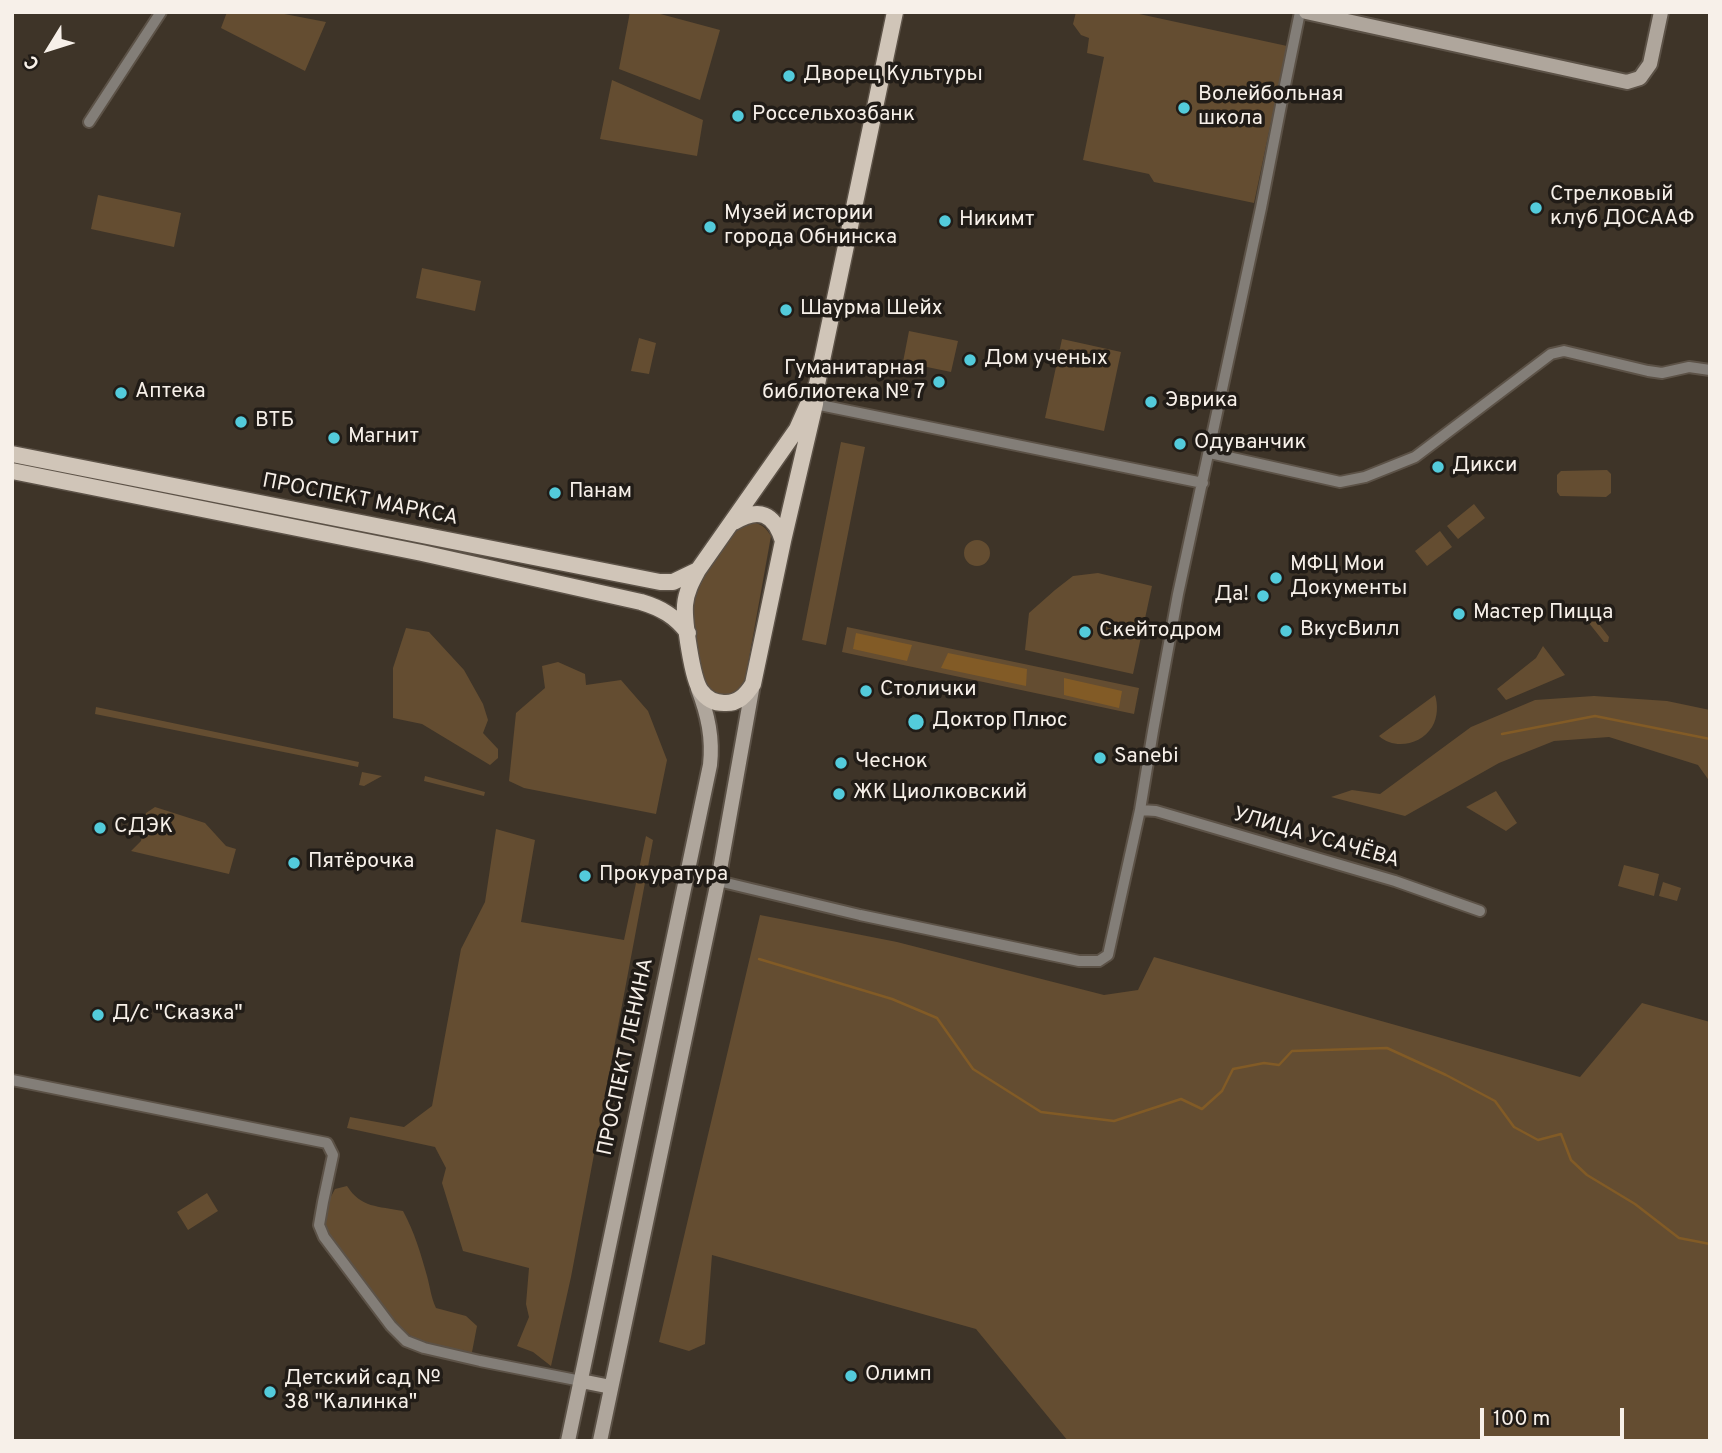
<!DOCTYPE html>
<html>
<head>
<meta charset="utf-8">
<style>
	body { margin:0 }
	#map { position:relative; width:1722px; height:1453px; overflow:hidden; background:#3e3428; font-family:Overpass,sans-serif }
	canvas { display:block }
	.frame { position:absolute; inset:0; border:14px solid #f7f0e9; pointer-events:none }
	.north { position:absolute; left:14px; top:14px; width:70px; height:70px; -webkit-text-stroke:5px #211c17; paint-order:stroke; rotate:232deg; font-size:19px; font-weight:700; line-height:28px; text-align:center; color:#f7f0e9 }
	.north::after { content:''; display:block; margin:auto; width:24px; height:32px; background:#f7f0e9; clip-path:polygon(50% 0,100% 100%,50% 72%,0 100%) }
	.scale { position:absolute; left:1480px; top:1408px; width:144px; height:32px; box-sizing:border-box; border:4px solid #f7f0e9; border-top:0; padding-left:9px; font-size:21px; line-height:24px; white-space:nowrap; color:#f7f0e9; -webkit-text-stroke:5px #211c17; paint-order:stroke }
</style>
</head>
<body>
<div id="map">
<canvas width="1722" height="1453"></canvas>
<div class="frame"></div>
<div class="north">С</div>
<div class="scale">100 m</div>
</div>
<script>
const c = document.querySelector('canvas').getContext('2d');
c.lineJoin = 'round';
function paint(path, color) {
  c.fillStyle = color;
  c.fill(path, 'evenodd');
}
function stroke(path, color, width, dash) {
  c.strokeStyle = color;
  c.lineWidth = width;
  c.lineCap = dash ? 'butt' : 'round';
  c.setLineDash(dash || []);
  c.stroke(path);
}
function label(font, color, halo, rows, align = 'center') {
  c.font = font + ' Overpass,sans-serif';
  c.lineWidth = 7;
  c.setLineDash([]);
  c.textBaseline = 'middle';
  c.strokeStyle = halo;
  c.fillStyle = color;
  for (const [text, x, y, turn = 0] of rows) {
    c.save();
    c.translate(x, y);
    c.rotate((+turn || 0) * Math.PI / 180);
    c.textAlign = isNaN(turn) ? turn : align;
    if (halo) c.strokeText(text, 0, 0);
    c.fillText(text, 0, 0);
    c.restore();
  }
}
const green = new Path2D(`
	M227 12H274L326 22 305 71 221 28Z
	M630 12H653L720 30 700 100 619 69Z
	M1076 12H1130L1287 46 1254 203 1154 182 1149 174 1083 160 1104 57 1087 53 1089 38 1081 35 1073 24Z
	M612 80 703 120 697 156 600 139Z
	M98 195 181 213 174 247 91 229Z
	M422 268 481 281 475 311 416 298Z
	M909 331 958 341 951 372 903 362Z
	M639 338 656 343 649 374 631 371Z
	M1062 339 1121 352 1104 431 1045 418Z
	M841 442 865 447 826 645 802 640Z
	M1607 470 1611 474V493L1606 497 1560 496 1557 492V475L1561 471Z
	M1474 504 1485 518 1458 539 1447 526Z
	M752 522C762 524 766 528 771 536L744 686 736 696 717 697 708 688 702 675 689 606 695 589 734 532 740 527Z
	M1440 531 1452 547 1427 566 1415 551Z
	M964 553a13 13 0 1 1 26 0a13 13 0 1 1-26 0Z
	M1098 573 1152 586 1133 674 1025 650 1029 613 1055 590 1073 576Z
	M1587 613 1591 614 1609 637 1608 642H1604L1585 618Z
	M847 627 1139 688 1134 714 842 652Z
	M406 628 429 632 464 670 483 704 488 720 483 733 498 749V758L490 765 422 724 393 718V668Z
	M1543 646 1565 675 1506 700 1497 689 1536 658Z
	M558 662 585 674 586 685 621 680 648 711 667 760 656 814 524 788 509 781 516 713 545 688 542 666Z
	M1435 695C1438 705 1438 717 1432 727 1421 745 1394 750 1379 736Z
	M1594 696 1667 701 1710 710V782L1698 765 1609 737 1554 741 1499 763 1405 816 1331 797 1352 790 1380 794 1471 727 1535 700Z
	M96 707 359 762 358 767 95 714Z
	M362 772 382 776 364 786 359 785Z
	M425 776 485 792 484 796 424 781Z
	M1496 791 1517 823 1506 831 1466 807Z
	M155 807 205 823 226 846 236 849 229 874 131 851 141 841 146 813Z
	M496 829 535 840 521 922 624 940 646 836 653 840 571 1277 551 1366 533 1352 517 1346 529 1317 526 1304 529 1268 463 1251 442 1183 446 1168 435 1147 347 1128 350 1117 404 1127 432 1106 461 949 485 902Z
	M1624 865 1659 874 1654 896 1618 886Z
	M1663 882 1681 888 1677 901 1659 896Z
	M760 915 897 942 1104 995 1138 990 1154 957 1580 1077 1642 1003 1710 1022V1441H1068L976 1329 712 1255 705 1344 689 1351 659 1342Z
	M347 1186C361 1208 378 1206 403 1211 414 1231 421 1254 427 1276 430 1287 431 1297 436 1308L466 1316 477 1326 472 1352H463L415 1340 399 1325 352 1270 324 1228 327 1204 335 1189Z
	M207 1193 218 1211 188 1230 177 1212Z`);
const water = new Path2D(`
	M856 633 912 645 907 661 853 649Z
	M948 653 1027 669 1026 686 941 668Z
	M1064 678 1122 691 1119 708 1064 695Z`);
const stream = new Path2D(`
	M1502 734 1595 716 1710 739
	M759 959 892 999 937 1018 973 1069 1041 1112 1114 1121 1181 1099 1202 1109 1222 1091 1233 1069 1264 1063 1279 1065 1292 1051 1387 1048 1446 1075 1495 1101 1514 1127 1538 1140 1561 1134 1571 1160 1587 1175 1635 1204 1679 1238 1710 1244`);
const street = new Path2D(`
	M89 122 161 12
	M815 404 1203 483
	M1210 453 1340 482 1365 477 1415 457 1551 354 1564 351 1648 371 1662 373 1689 367 1710 370
	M1140 810 1156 811 1395 881 1480 911
	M718 881 860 915 1079 961H1099L1108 955 1140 810 1153 731 1178 594 1261 208 1283 95 1300 12
	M12 1080 327 1143 333 1155 323 1202 319 1225 324 1237 391 1326 406 1341 424 1348 480 1361 581 1381`);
const secondary = new Path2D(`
	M1306 12 1627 82 1640 78 1650 64 1661 12
	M581 1381 611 1387
	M568 1441 710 765C713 738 708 715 698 689
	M600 1441 718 881 753 684`);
const primary = new Path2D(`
	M817 384 797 429 698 570C692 581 686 592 685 605 684 621 692 679 701 691 706 698 714 703 724 703 738 704 746 695 753 684L783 541 815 404 817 384 895 12
	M12 454 660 582H673L698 570
	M12 471 422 553 641 602C661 608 675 616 688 633
	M734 522C759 507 774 513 783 541`);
const markers = [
	[789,76,7,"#53cbdb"],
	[1184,108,7,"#53cbdb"],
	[738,116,7,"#53cbdb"],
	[1536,208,7,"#53cbdb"],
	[945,221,7,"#53cbdb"],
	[710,227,7,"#53cbdb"],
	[786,310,7,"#53cbdb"],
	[970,360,7,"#53cbdb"],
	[939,382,7,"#53cbdb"],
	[121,393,7,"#53cbdb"],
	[1151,402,7,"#53cbdb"],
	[241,422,7,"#53cbdb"],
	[334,438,7,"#53cbdb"],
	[1180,444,7,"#53cbdb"],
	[1438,467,7,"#53cbdb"],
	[555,493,7,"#53cbdb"],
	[1276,578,7,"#53cbdb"],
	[1263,596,7,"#53cbdb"],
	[1459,614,7,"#53cbdb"],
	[1286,631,7,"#53cbdb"],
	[1085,632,7,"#53cbdb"],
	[866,691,7,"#53cbdb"],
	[916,722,9,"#53cbdb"],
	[1100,758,7,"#53cbdb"],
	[841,763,7,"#53cbdb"],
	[839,794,7,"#53cbdb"],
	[100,828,7,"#53cbdb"],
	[294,863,7,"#53cbdb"],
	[585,876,7,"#53cbdb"],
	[98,1015,7,"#53cbdb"],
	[851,1376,7,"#53cbdb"],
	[270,1392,7,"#53cbdb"]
];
const poiNames = [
	["Дворец Культуры",803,76],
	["Волейбольная",1198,96],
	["школа",1198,120],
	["Россельхозбанк",752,116],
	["Стрелковый",1550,196],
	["клуб ДОСААФ",1550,220],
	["Музей истории",724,215],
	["города Обнинска",724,239],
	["Никимт",959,221],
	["Шаурма Шейх",800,310],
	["Дом ученых",984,360],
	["Гуманитарная",925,370,"right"],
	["библиотека № 7",925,394,"right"],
	["Аптека",135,393],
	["Эврика",1165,402],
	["ВТБ",255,422],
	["Магнит",348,438],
	["Одуванчик",1194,444],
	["Дикси",1452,467],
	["Панам",569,493],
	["МФЦ Мои",1290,566],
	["Документы",1290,590],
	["Да!",1249,596,"right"],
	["Мастер Пицца",1473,614],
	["ВкусВилл",1300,631],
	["Скейтодром",1099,632],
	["Столички",880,691],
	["Доктор Плюс",932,722],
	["Sanebi",1114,758],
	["Чеснок",855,763],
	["ЖК Циолковский",853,794],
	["СДЭК",114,828],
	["Пятёрочка",308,863],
	["Прокуратура",599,876],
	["Д/с \"Сказка\"",112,1015],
	["Олимп",865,1376],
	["Детский сад №",284,1380],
	["38 \"Калинка\"",284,1404]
];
const streetNames = [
	["ПРОСПЕКТ МАРКСА",360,501,11],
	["УЛИЦА УСАЧЁВА",1316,839,16],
	["ПРОСПЕКТ ЛЕНИНА",627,1057,-78]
];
paint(green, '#644d31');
paint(water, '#825b26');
stroke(stream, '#825b26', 2.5);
stroke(street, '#5c5247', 14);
stroke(secondary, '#5c5247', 18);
stroke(primary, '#5c5247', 19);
stroke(street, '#837e78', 10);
stroke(secondary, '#afa69c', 14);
stroke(primary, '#d0c5b8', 16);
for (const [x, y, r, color] of markers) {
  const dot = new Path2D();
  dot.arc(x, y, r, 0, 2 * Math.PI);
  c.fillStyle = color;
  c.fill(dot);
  stroke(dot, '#211c17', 2.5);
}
label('21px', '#f7f0e9', '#211c17', poiNames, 'left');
label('21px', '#f7f0e9', '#211c17', streetNames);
</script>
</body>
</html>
